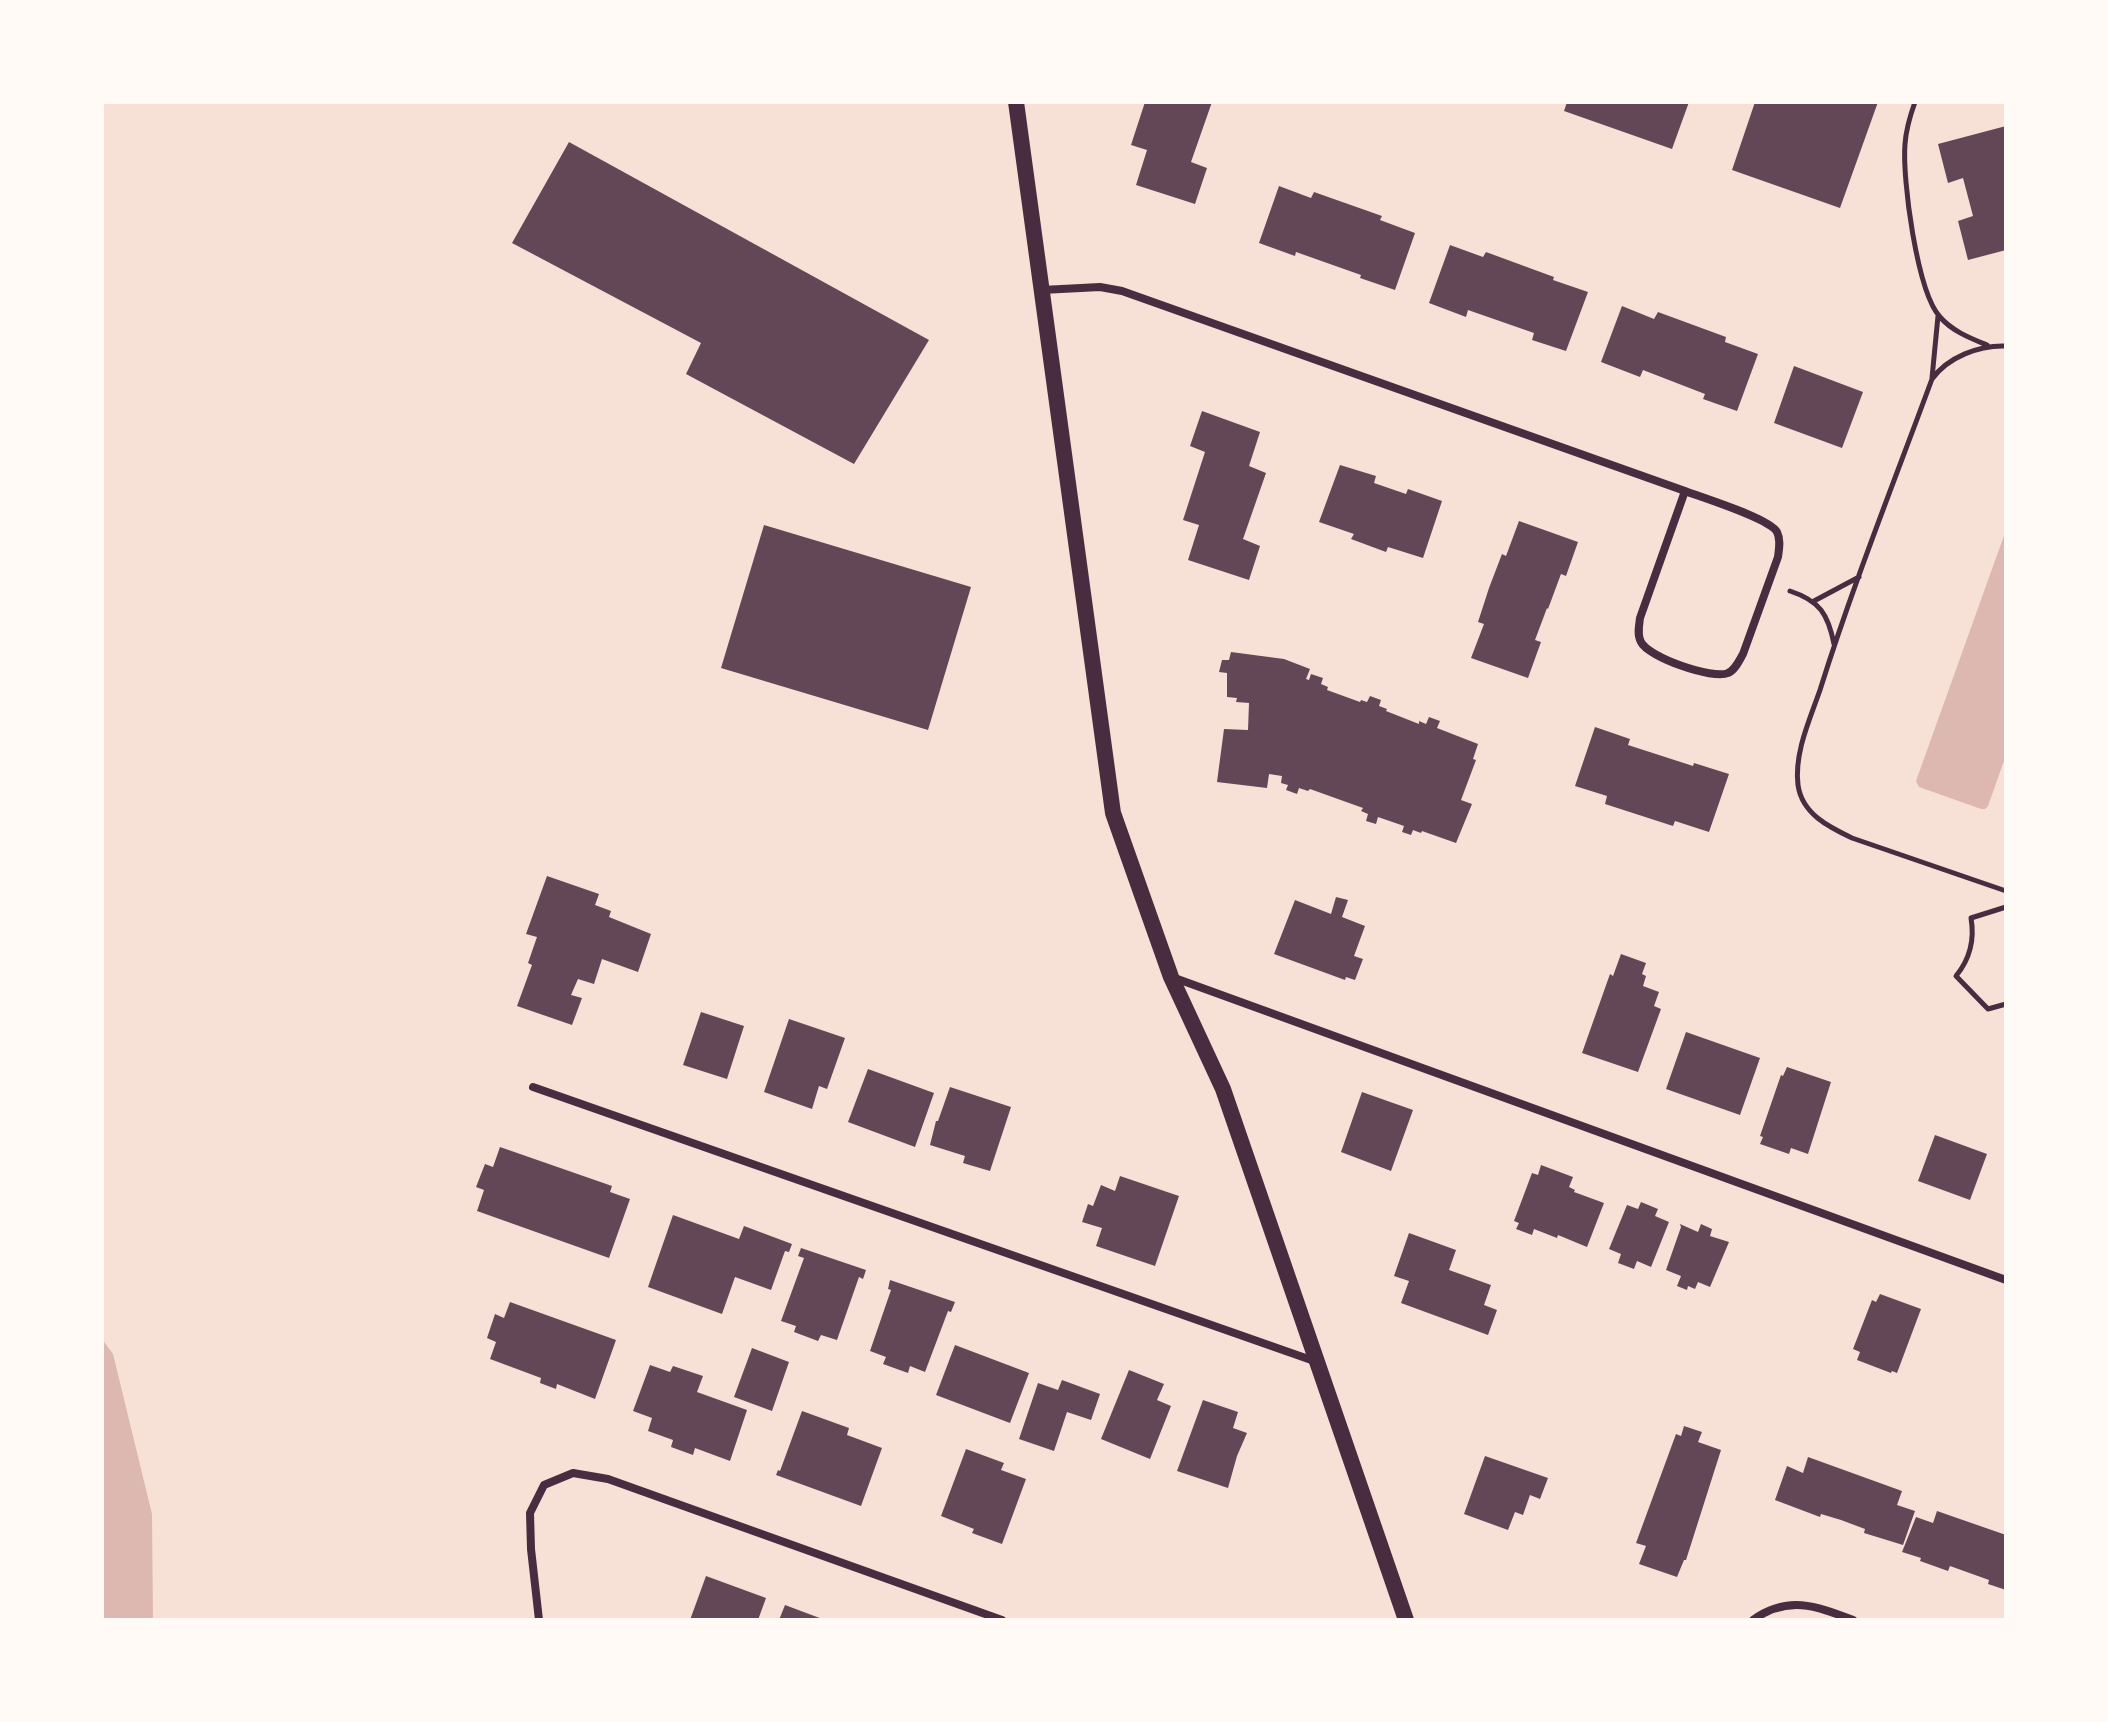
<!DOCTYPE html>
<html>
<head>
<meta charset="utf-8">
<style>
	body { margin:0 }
	#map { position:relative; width:2108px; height:1722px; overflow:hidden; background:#f7e1d7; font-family:"Exo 2",sans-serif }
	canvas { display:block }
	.frame { position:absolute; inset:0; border:104px solid #fffaf5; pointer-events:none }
</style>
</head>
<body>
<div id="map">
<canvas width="2108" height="1722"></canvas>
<div class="frame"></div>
</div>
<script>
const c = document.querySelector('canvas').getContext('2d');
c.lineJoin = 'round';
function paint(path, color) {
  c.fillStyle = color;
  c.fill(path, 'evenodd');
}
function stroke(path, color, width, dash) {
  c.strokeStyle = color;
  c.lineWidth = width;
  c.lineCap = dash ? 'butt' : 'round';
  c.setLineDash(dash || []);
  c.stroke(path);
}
const water = new Path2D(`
	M2006 530V755L1988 806 1985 809H1981L1919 787 1916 781Z
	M102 1339 113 1354 152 1514 153 1620H102Z`);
const building = new Path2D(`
	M1145 102H1212L1191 162 1207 168 1195 204 1136 185 1147 150 1131 145Z
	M1567 102H1689L1672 149 1564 111Z
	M1755 102H1878L1840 208 1732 170Z
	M2006 126V250L1968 260 1958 221 1973 216 1963 178 1948 183 1938 144Z
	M569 142 929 340 854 464 686 374 701 343 512 243Z
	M1279 186 1311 198 1314 192 1382 216 1380 220 1415 233 1395 290 1360 278 1361 275 1296 252 1295 256 1259 243Z
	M1450 245 1483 257 1486 252 1554 277 1553 280 1588 292 1566 351 1532 340 1534 333 1468 310 1466 317 1429 303Z
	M1622 306 1654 319 1658 312 1726 337 1725 342 1758 354 1737 411 1703 399 1705 394 1643 370 1640 377 1601 362Z
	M1794 366 1863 392 1842 448 1774 423Z
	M1202 411 1260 432 1249 466 1266 473 1243 539 1260 546 1249 580 1188 560 1199 525 1183 520 1205 452 1190 446Z
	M1340 465 1376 476 1374 483 1406 494 1408 489 1442 501 1423 558 1388 547 1386 552 1351 539 1354 534 1319 522Z
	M1519 521 1578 542 1566 576 1561 574 1548 609 1547 608 1535 640 1541 642 1528 678 1471 658 1484 624 1478 622 1489 588 1502 554 1506 556Z
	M764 525 971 587 928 730 721 668Z
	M1231 652 1284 659 1310 669 1306 679 1309 680 1311 674 1323 678 1321 684 1328 687 1327 690 1360 702 1361 700 1367 702 1370 696 1381 700 1379 706 1387 709 1386 711 1419 724V721L1426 724 1429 717 1440 721 1437 728 1478 744 1473 759 1476 760 1461 800 1472 804 1456 843 1422 831 1421 833 1413 830 1411 835 1402 832 1404 826 1378 817 1376 824 1366 821 1368 814 1361 811 1363 808 1310 789 1308 791 1299 788 1297 794 1286 790 1288 785 1281 783 1282 776 1269 774 1267 788 1217 782 1224 729 1248 730 1249 703 1236 702 1237 698 1227 697V673L1219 672 1222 660H1229Z
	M1595 727 1630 739 1628 745 1693 766 1694 763 1729 774 1709 832 1675 821 1673 826 1605 804 1607 796 1575 786Z
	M547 876 599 894 595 905 611 911 609 917 651 934 638 972 602 959 594 984 578 979 571 995 582 998 572 1025 517 1006 532 965 528 963 537 937 526 934Z
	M1336 897 1348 900 1342 917 1365 926 1354 956 1363 959 1355 980 1346 977 1345 980 1274 954 1295 900 1331 914Z
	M1621 954 1646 963 1642 974 1646 976 1643 986 1659 992 1654 1006 1661 1009 1638 1072 1582 1053 1610 974 1613 976Z
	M701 1012 744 1026 727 1079 683 1065Z
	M789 1019 845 1038 827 1089 819 1086 812 1109 764 1092Z
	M1686 1032 1760 1058 1740 1115 1666 1089Z
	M1787 1067 1831 1082 1808 1154 1791 1148 1789 1154 1760 1144 1763 1137 1760 1136 1781 1075 1783 1076Z
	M868 1069 934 1093 915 1147 848 1122Z
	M950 1087 1011 1107 990 1171 963 1163 965 1156 930 1145 936 1121H938Z
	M1362 1092 1413 1110 1391 1171 1341 1152Z
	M1935 1135 1987 1154 1970 1200 1918 1181Z
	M500 1147 612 1186 610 1192 630 1199 609 1258 477 1211 484 1190 476 1187 485 1164 493 1167Z
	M1541 1165 1573 1177 1569 1187 1575 1190 1574 1192 1604 1203 1587 1247 1558 1235 1557 1238 1534 1229 1532 1235 1516 1229 1519 1223 1514 1221 1532 1173 1538 1175Z
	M1120 1176 1179 1196 1155 1266 1096 1246 1102 1228 1082 1222 1088 1204 1093 1206 1101 1185 1115 1191Z
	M1641 1202 1658 1209 1655 1216 1669 1222 1651 1267 1637 1261 1634 1269 1618 1263 1621 1254 1609 1249 1627 1205 1638 1209Z
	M673 1215 739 1239 744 1226 792 1244 789 1252 785 1251 771 1290 735 1277 722 1314 648 1287Z
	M1680 1224 1698 1232 1701 1224 1712 1229 1710 1236 1729 1242 1710 1287 1698 1282 1695 1289 1688 1286 1687 1290 1677 1286 1681 1276 1666 1270 1681 1227Z
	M1409 1233 1456 1250 1449 1270 1491 1285 1484 1305 1497 1310 1488 1335 1401 1303 1409 1281 1394 1276Z
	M801 1248 866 1270 863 1279 859 1277 837 1340 821 1335 818 1341 794 1332 796 1326 781 1321 804 1258 798 1256Z
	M890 1280 955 1302 951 1312 948 1311 925 1372 910 1366 908 1373 883 1364 886 1357 870 1351 891 1290 888 1289Z
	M1880 1294 1921 1309 1897 1373 1892 1371 1891 1373 1857 1360 1860 1352 1853 1349 1872 1300 1876 1302Z
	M510 1302 616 1340 595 1399 557 1384 556 1389 540 1383 541 1378 490 1359 496 1342 487 1338 495 1314 504 1318Z
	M955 1345 1029 1373 1010 1423 936 1395Z
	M752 1348 789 1362 772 1411 734 1397Z
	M650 1365 670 1372 673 1366 703 1376 697 1392 747 1410 730 1461 695 1448 693 1455 671 1447 673 1440 648 1431 652 1418 633 1411Z
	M1129 1370 1164 1384 1157 1400 1171 1406 1150 1459 1101 1439Z
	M1062 1380 1100 1394 1091 1420 1067 1412 1054 1451 1019 1439 1038 1383 1058 1390Z
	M1203 1400 1238 1412 1233 1428 1247 1433 1237 1456 1228 1488 1177 1471Z
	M802 1411 849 1428 847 1435 882 1448 861 1506 776 1475 778 1470 780 1471Z
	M1684 1426 1702 1432 1698 1442 1721 1450 1686 1560H1684L1677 1577 1639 1564 1646 1546 1636 1543 1676 1434 1681 1436Z
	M966 1449 1004 1463 1001 1470 1026 1479 1002 1544 972 1533 974 1529 941 1516Z
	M1485 1456 1548 1478 1540 1499 1530 1495 1523 1515 1515 1512 1508 1530 1464 1514Z
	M1808 1457 1902 1491 1897 1505 1915 1511 1903 1545 1864 1533 1865 1529 1841 1520 1821 1514 1820 1517 1775 1500 1787 1466 1803 1473Z
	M1937 1511 2006 1535V1590L1988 1584 1989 1580 1950 1566 1948 1571 1920 1561 1921 1558 1902 1552 1916 1517 1933 1523Z
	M706 1576 766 1598 758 1620H690Z
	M785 1605 825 1620H779Z`);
const path = new Path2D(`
	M1915 102C1910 116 1906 129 1905 144 1902 178 1917 292 1940 317 1952 331 1970 338 1987 345
	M2006 346C1979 345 1948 357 1932 379 1894 482 1853 585 1820 690 1810 719 1794 753 1798 785 1802 814 1829 827 1852 838L2006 891
	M1932 378 1938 316
	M1790 591C1820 601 1828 614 1834 644
	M1814 601 1859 577
	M2006 907 1971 918C1975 941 1970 959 1956 976L1988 1009 2006 1004`);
const minor = new Path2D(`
	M1042 290 1100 287 1122 291 1685 491C1703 498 1769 518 1777 532 1781 540 1779 549 1778 557L1743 654C1739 661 1735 670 1728 673 1713 680 1648 657 1641 642 1637 635 1639 626 1640 618L1685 491
	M1172 977 2006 1280
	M533 1087 1317 1362
	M539 1620 531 1549 530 1513 544 1485 573 1473 608 1479 1002 1620
	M1753 1620C1788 1595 1816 1606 1853 1620`);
const secondary = new Path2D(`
	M1016 102 1113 813 1171 977 1223 1089 1406 1620`);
paint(water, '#dcb8b0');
paint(building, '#644757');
stroke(path, '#4a2c40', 5);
stroke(minor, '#4a2c40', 8);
stroke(secondary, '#4a2c40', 16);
</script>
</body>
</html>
